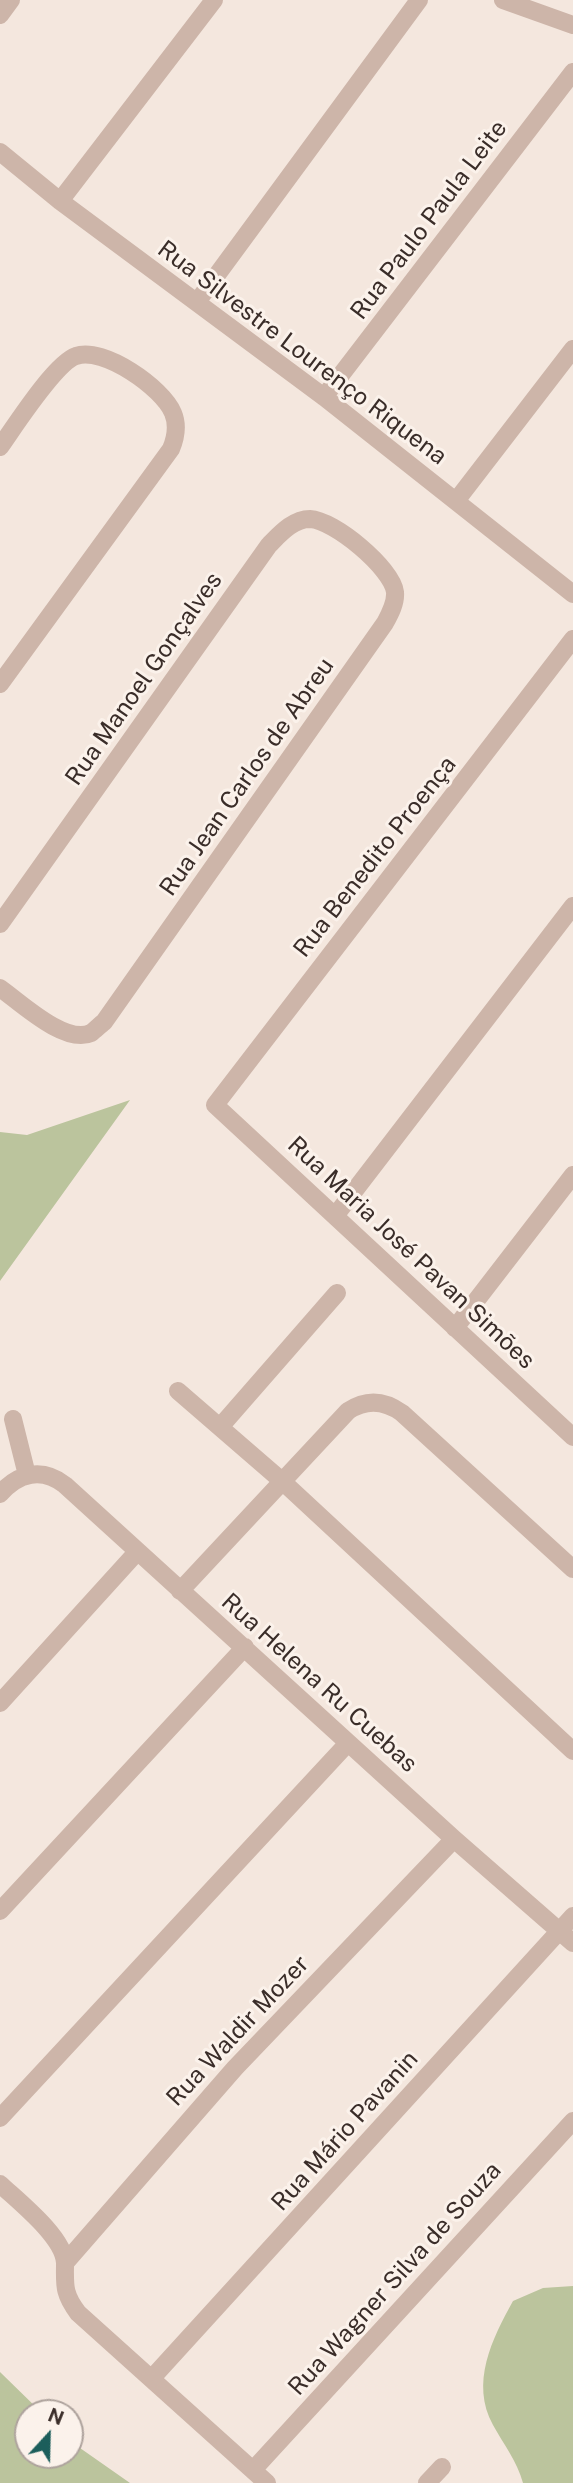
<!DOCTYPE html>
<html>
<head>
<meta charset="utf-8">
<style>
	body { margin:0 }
	#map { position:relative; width:573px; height:2483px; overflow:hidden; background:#f4e7de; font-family:"Public Sans",sans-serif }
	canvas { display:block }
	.north { position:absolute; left:14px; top:2399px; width:70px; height:70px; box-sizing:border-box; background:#fbf2eb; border:2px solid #aea39d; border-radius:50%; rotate:22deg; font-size:19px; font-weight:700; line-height:28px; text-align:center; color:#3a2d29 }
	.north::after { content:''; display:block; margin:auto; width:24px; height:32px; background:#1c5e5b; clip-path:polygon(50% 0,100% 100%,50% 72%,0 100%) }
</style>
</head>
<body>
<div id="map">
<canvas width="573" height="2483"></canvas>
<div class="north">N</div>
</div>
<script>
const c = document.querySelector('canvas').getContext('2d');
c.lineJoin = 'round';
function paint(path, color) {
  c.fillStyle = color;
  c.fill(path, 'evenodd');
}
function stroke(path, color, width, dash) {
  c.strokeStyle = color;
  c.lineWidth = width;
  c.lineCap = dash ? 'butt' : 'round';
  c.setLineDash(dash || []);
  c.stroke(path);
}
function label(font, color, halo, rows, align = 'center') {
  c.font = font + ' "Public Sans",sans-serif';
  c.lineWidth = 6;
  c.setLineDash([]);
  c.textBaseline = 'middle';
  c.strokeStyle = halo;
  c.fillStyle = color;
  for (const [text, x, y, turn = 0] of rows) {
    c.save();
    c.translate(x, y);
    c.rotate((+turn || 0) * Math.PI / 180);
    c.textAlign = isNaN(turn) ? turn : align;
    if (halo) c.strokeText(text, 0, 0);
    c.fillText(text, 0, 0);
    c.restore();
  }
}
const green = new Path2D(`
	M130 1100 0 1281V1132L27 1135Z
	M573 2286V2483H523C517 2461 504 2445 493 2425 470 2383 492 2339 513 2301L543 2288Z
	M0 2372 42 2413H28V2455H70V2441L130 2483H0Z`);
const minor = new Path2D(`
	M503 0 573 25
	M0 15 11 0
	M0 152 60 201 324 397 573 594
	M60 201 214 0
	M197 302 419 0
	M324 397 573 72
	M0 447C15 426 55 363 76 356 103 346 163 388 173 413 178 425 176 437 171 449L0 684
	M456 501 573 349
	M573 639 215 1105 573 1437
	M0 924 269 545C280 534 293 519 310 519 334 520 392 568 395 592 396 603 390 614 385 623L104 1022C100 1025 95 1030 91 1033 65 1045 20 1002 0 988
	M335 1216 573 906
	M455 1328 573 1175
	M178 1391 282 1481 573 1751
	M13 1419 27 1475
	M220 1427 337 1293
	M0 1494C18 1473 42 1467 65 1485L454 1839 573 1943
	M180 1591 348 1411C366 1399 384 1400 402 1413L573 1569
	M0 1703 137 1552
	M0 1911 245 1647
	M0 2118 348 1743
	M0 2184C18 2201 64 2237 65 2263 65 2285 63 2293 78 2313L267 2483
	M65 2263 235 2068 454 1839
	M152 2378 573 1916
	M253 2470 573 2121
	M427 2483 442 2467`);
const streetNames = [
	["Rua Paulo Paula Leite",429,220,-53],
	["Rua Silvestre Lourenço Riquena",302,353,37],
	["Rua Manoel Gonçalves",144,679,-55],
	["Rua Jean Carlos de Abreu",247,777,-55],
	["Rua Benedito Proença",375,857,-52],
	["Rua Maria José Pavan Simões",411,1253,43],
	["Rua Helena Ru Cuebas",319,1683,42],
	["Rua Waldir Mozer",238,2031,-47],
	["Rua Mário Pavanin",345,2131,-48],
	["Rua Wagner Silva de Souza",395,2279,-48]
];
paint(green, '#bbc49d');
stroke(minor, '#cdb5a9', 18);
label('24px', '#3a2d29', '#fbf2eb', streetNames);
</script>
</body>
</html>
